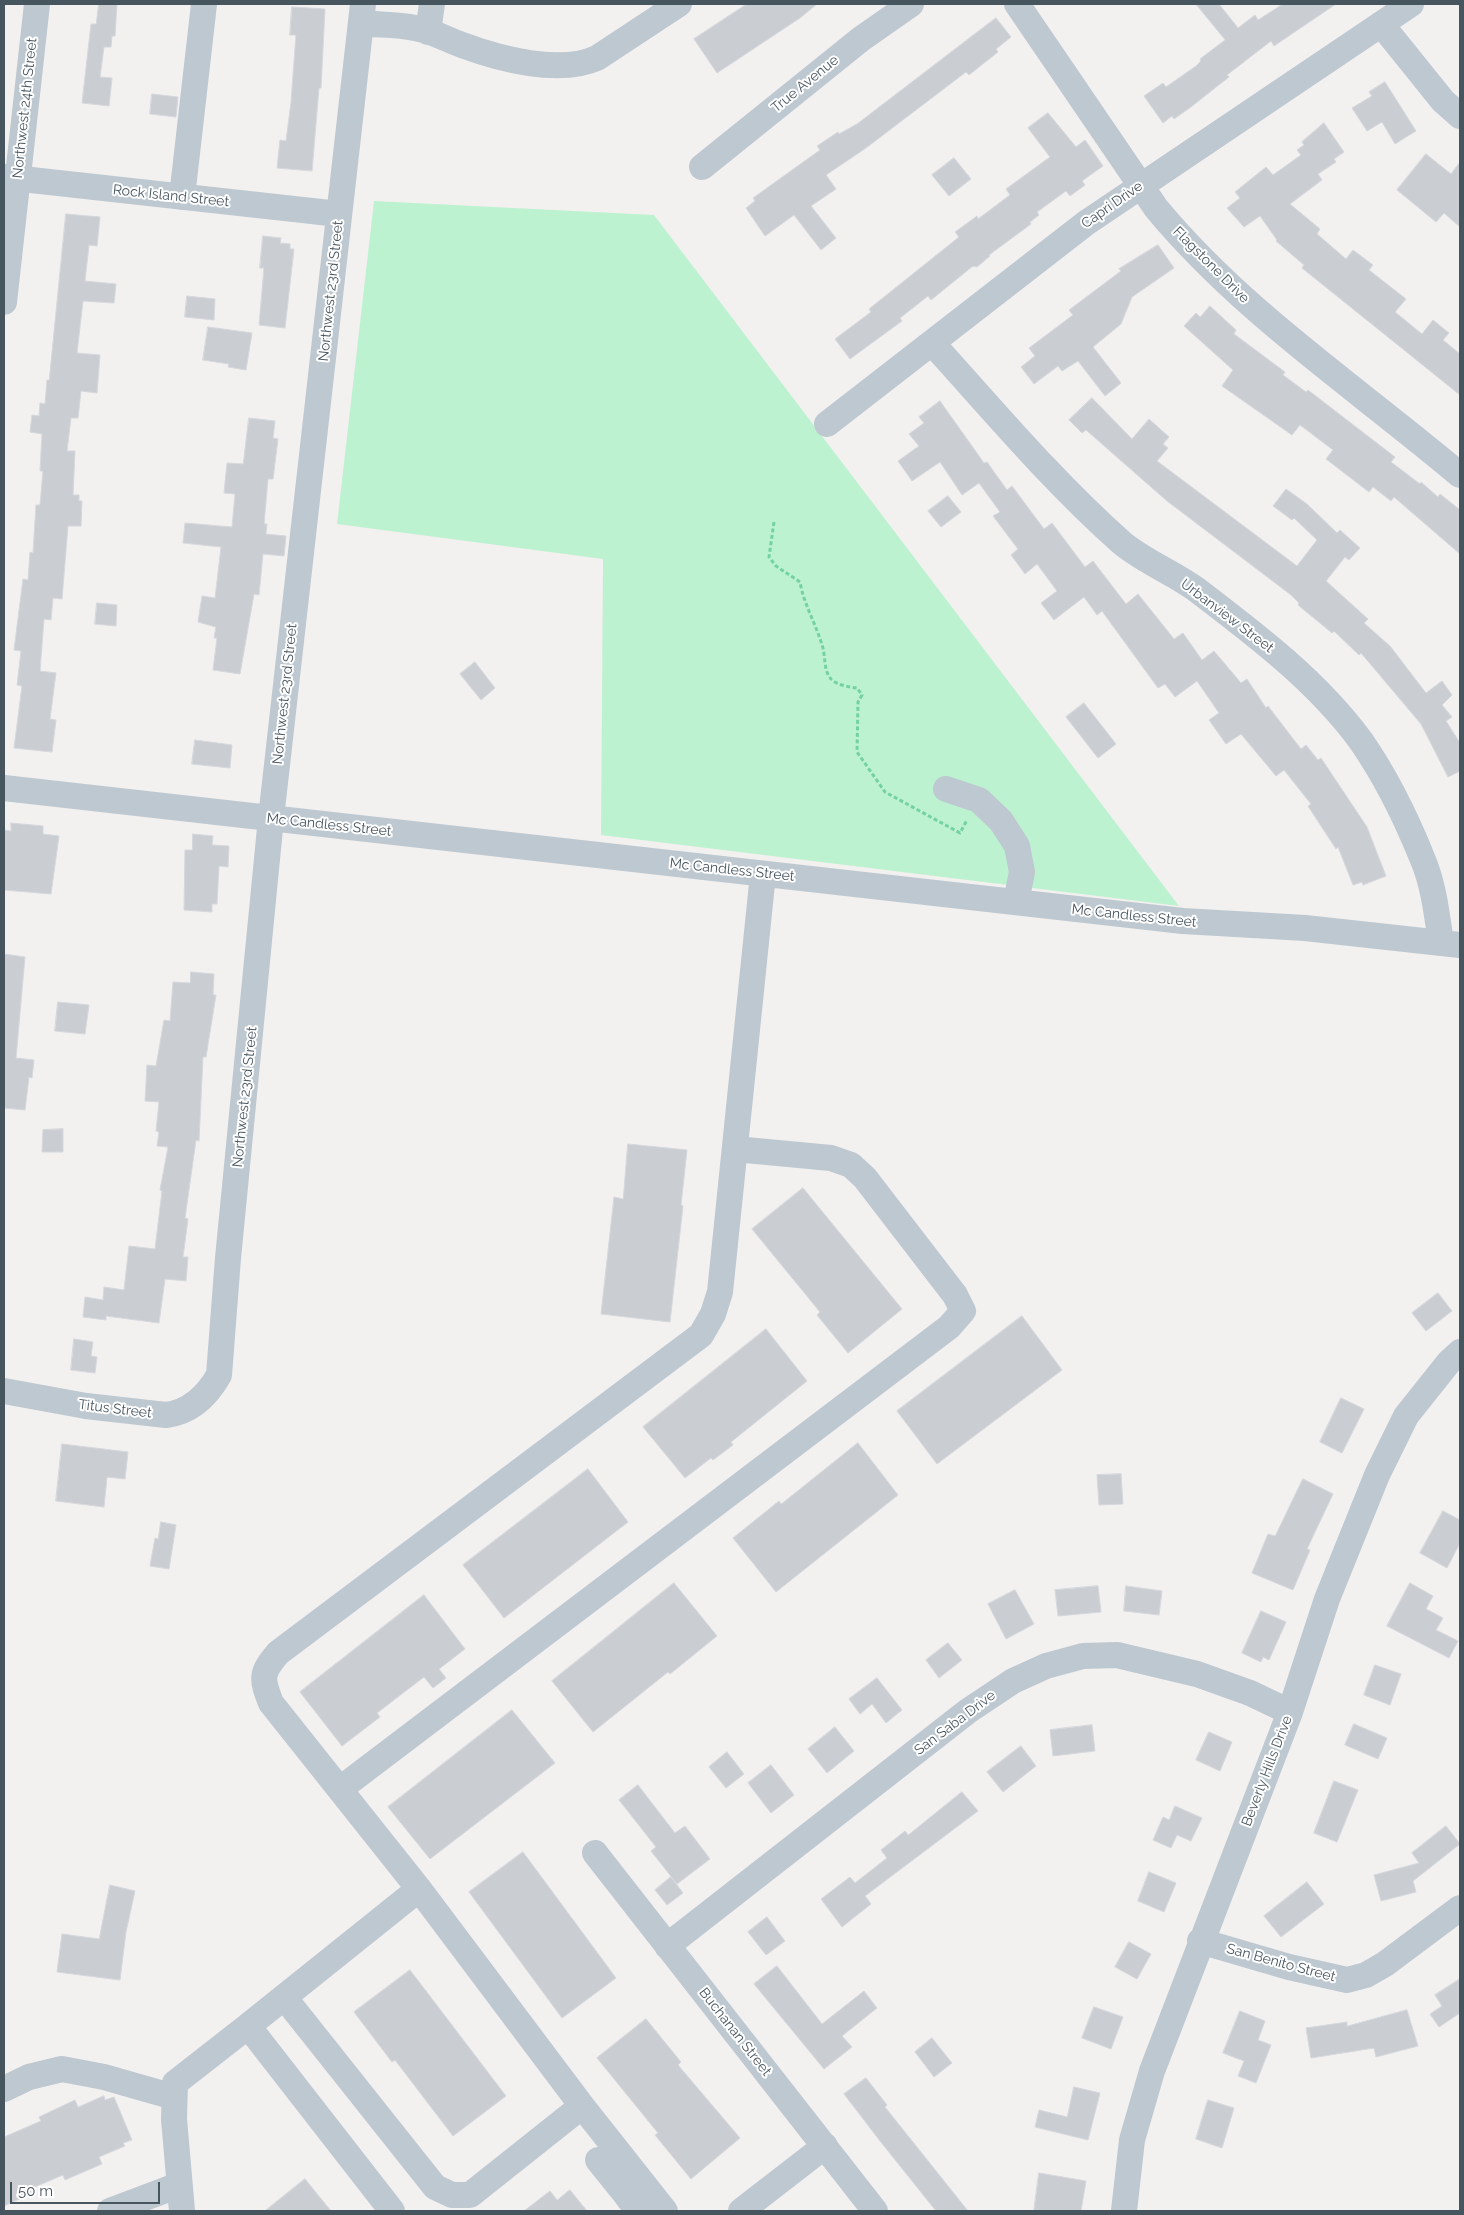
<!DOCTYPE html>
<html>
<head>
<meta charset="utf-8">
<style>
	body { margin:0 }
	#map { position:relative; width:1464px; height:2215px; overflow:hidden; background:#f3f0f0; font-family:Raleway,sans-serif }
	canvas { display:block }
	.frame { position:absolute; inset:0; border:5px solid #47555f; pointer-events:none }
	.scale { position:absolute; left:10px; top:2182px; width:150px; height:22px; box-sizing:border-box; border:2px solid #47555f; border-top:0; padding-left:6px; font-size:15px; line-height:18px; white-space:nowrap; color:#47555f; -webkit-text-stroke:4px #fff; paint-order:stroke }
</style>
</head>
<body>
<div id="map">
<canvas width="1464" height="2215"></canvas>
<div class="frame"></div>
<div class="scale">50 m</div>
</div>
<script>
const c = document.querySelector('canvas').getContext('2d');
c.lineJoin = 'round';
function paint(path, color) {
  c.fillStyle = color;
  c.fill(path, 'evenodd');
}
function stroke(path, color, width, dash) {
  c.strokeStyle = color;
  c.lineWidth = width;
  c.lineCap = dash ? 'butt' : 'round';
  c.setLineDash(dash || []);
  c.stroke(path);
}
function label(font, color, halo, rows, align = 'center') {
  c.font = font + ' Raleway,sans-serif';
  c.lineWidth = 4;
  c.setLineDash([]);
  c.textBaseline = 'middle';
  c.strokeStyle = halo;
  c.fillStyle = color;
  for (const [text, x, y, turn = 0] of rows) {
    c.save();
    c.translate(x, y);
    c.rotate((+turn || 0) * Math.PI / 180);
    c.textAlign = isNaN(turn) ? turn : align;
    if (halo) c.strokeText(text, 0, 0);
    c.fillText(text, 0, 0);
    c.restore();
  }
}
const green = new Path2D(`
	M374 201 654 215 1179 906 601 835 603 559 337 524Z`);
const building = new Path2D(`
	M99 4H117L115 36H112L111 47H104L100 77 112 78 109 106 82 103 91 24H96Z
	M747 4H817L800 18 717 73 694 39Z
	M1196 4H1219L1238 28 1255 15 1258 20 1283 4H1336L1274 46 1271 41 1227 75 1229 77 1191 107 1174 119 1172 116 1163 123 1144 96 1163 83 1166 87 1196 66 1201 61 1200 59 1225 40Z
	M292 7 325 9 321 88H319L312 171 277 168 280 140 286 141 291 102 296 35H290Z
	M996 18 1011 37 996 49 998 52 969 75 966 72 866 148 826 175 836 189 811 206 836 238 821 250 794 215 765 236 746 208 755 201 753 198 820 150 817 146 838 132 839 134 857 124Z
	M1385 82 1416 131 1395 144 1382 122 1367 131 1352 108 1372 96 1369 92Z
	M152 94 178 97 176 117 150 114Z
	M1048 113 1076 147 1085 140 1103 166 1082 181 1085 185 1070 196 1066 191 1037 212 1039 215 1030 222 1031 224 989 255 990 256 977 267 973 266 931 300 928 296 900 318 902 321 850 359 835 339 871 312 869 309 959 237 955 232 977 216 978 219 1010 195 1006 189 1050 157 1028 128Z
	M1324 123 1344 152 1334 159 1336 162 1318 174 1322 180 1290 204 1320 229 1317 234 1346 259 1353 250 1373 265 1369 270 1406 299 1395 312 1422 334 1433 320 1449 333 1443 340 1460 354V395L1302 268 1304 265 1276 241 1277 240 1260 216 1244 227 1227 208 1240 198 1235 192 1266 167 1273 175 1301 155 1297 150 1304 145 1302 142Z
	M1426 154 1451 174 1460 162V227L1444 213 1436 222 1397 190Z
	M954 158 971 179 949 196 932 175Z
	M66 214 100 217 97 246 89 245 85 281 116 284 114 303 83 301 77 353 100 355 97 393 81 391 78 418H71L67 451H75L73 495H79V501H82L81 526H68L62 599 53 598 51 620 44 619 40 671 56 673 50 719 56 720 52 752 14 748 22 686 17 685 21 651 14 650 23 579 28 580 30 552 33 553 36 505H40L43 471H40L42 434 30 432 32 415 39 416 40 403 45 404 47 380H49Z
	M263 236 281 238 280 243 290 244V249H294L285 328 259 325 264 268H260Z
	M1158 245 1174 268 1132 297 1121 324 1093 347 1121 383 1105 396 1078 361 1062 371 1058 366 1034 384 1021 367 1035 356 1029 348 1073 315 1069 310 1121 271 1119 269Z
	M187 296 215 299 214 320 185 317Z
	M1210 306 1236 330 1234 334 1285 372 1283 375 1306 392 1308 390 1395 457 1391 462 1420 484 1421 482 1438 497 1440 494 1460 510V554L1394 497 1391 501 1373 487 1369 492 1326 459 1333 450 1300 425 1292 435 1222 386 1233 370 1184 326 1196 313 1200 317Z
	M208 327 252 333 246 370 228 367 229 364 203 360Z
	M1092 398 1132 439 1149 419 1169 437 1163 444 1168 448 1157 461 1297 566 1317 540 1294 518 1292 520 1273 506 1286 489 1307 504 1337 533 1340 530 1360 548 1349 560 1345 557 1326 581 1368 619 1364 623 1390 646 1426 693 1442 681 1452 695 1442 705 1452 717 1446 721 1460 743V771L1448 777 1421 724 1361 653 1359 655 1334 631 1332 633 1298 605 1299 603 1291 595 1167 501 1086 430 1082 433 1069 420Z
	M940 401 984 463 987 462 1007 490 1012 486 1044 529 1052 523 1085 567 1093 561 1126 604 1138 594 1174 639 1183 633 1202 660 1214 651 1241 683 1247 679 1266 708 1268 706 1301 749 1306 745 1318 760 1321 758 1367 827 1386 876 1363 885 1362 882 1353 885 1338 847 1336 849 1308 806 1311 804 1284 770 1276 776 1241 734 1226 744 1209 720 1219 713 1197 681 1175 697 1165 684 1158 688 1102 611 1097 615 1084 597 1054 620 1041 603 1057 591 1037 564 1025 574 1011 555 1018 549 993 516 1000 512 979 483 962 495 940 462 912 481 898 461 919 446 909 434 924 423 919 417Z
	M249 418 275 421 273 438 278 439 273 479H268L264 524H267L266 534 286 536 284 556 263 554 259 595 254 594 240 674 213 670 217 638H214L216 627 198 622 202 596 215 598 221 547 183 543 185 523 232 527 235 494 224 493 227 463 243 464Z
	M948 496 961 512 941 527 928 511Z
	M97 603 117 605 116 626 95 624Z
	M475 662 495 688 481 700 460 674Z
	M1084 703 1116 744 1098 758 1066 717Z
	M195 740 232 745 230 768 192 764Z
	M11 823 43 826V834L59 836 51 894 4 890V830L11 831Z
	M193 834 213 836 212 845 229 846 228 867 219 866 217 904H212V912L184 910 185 850H192Z
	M4 954 25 957 16 1058 34 1060 32 1078 29 1077 25 1110 4 1108Z
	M191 972 214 974 213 995H216L206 1057H203L199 1141 196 1140 185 1218 188 1219 183 1257H188L186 1281 165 1279 159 1323 106 1316V1320L83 1317 85 1297 103 1300 104 1287 124 1290 129 1246 155 1249 162 1191 160 1190 168 1147 157 1146 159 1132 156 1131 159 1102 145 1101 147 1065 156 1066 164 1020 170 1021 173 982 190 983Z
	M58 1002 89 1005 85 1034 55 1031Z
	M63 1129V1152H42L43 1130Z
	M628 1144 687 1150 681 1205 683 1206 670 1322 601 1314 614 1197 623 1199Z
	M803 1188 902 1309 848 1353 817 1315 820 1312 752 1229Z
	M1438 1293 1452 1311 1426 1331 1412 1313Z
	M1022 1316 1062 1370 937 1464 897 1411Z
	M766 1329 807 1381 731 1442 733 1445 713 1460 711 1458 685 1478 643 1427Z
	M74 1339 93 1342 91 1356 97 1357 95 1373 71 1370Z
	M1341 1398 1364 1409 1342 1453 1320 1442Z
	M858 1443 898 1495 776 1592 733 1538 779 1501 781 1504Z
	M62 1444 128 1452 125 1479 107 1477 104 1507 56 1501Z
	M588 1469 628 1522 504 1618 463 1565Z
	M1121 1474 1123 1504 1099 1505 1097 1475Z
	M1303 1479 1333 1494 1307 1549 1310 1550 1293 1590 1252 1573 1268 1534 1275 1536Z
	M1443 1511 1460 1520V1543L1447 1568 1420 1553Z
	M161 1522 176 1525 169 1569 150 1566 155 1538 158 1539Z
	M674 1583 717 1636 670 1674 668 1672 593 1732 552 1681Z
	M1410 1583 1433 1596 1426 1609 1443 1618 1436 1630 1458 1641 1449 1658 1387 1626Z
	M1098 1586 1101 1612 1058 1616 1055 1590Z
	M1126 1586 1162 1591 1159 1615 1124 1611Z
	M1015 1590 1034 1624 1006 1639 988 1604Z
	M424 1595 465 1649 439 1669 446 1678 433 1688 424 1677 377 1713 380 1717 342 1746 300 1692Z
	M1261 1611 1286 1622 1269 1660 1263 1657 1261 1662 1242 1653Z
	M948 1643 962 1660 939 1678 926 1660Z
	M1375 1665 1401 1674 1390 1705 1364 1695Z
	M877 1678 902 1710 886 1723 872 1704 860 1714 849 1699Z
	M512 1710 555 1763 430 1859 388 1807Z
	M1354 1724 1387 1738 1378 1759 1345 1745Z
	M1092 1725 1095 1751 1053 1756 1050 1730Z
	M835 1727 854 1751 827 1773 808 1749Z
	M1209 1732 1232 1742 1220 1771 1196 1760Z
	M1021 1746 1036 1766 1003 1792 987 1772Z
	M727 1752 744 1774 726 1788 709 1767Z
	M771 1765 794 1795 771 1813 748 1783Z
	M1334 1781 1358 1790 1337 1842 1314 1833Z
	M638 1785 675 1833 685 1826 710 1859 677 1884 651 1851 656 1847 619 1800Z
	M962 1792 978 1811 865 1896 871 1904 842 1927 821 1899 850 1877 855 1883 887 1858 881 1850 905 1831 908 1835Z
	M1175 1806 1202 1818 1191 1841 1177 1835 1171 1848 1153 1840 1163 1817 1169 1820Z
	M1446 1826 1460 1844 1413 1881 1416 1892 1381 1901 1374 1875 1419 1863 1412 1853Z
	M523 1852 616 1978 562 2018 469 1892Z
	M1149 1872 1176 1883 1164 1912 1138 1901Z
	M671 1877 683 1893 667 1905 655 1890Z
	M1307 1882 1324 1904 1281 1937 1264 1916Z
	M110 1885 135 1891 126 1932 120 1980 57 1972 62 1934 99 1939Z
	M767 1917 785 1941 766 1955 748 1932Z
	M1129 1942 1151 1954 1137 1979 1115 1967Z
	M777 1966 822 2024 864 1991 877 2008 842 2036 852 2047 824 2069 754 1984Z
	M410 1970 506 2096 453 2136 395 2060 392 2062 354 2012Z
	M1460 1979V2013L1439 2027 1430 2014 1442 2006 1435 1995Z
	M1094 2007 1123 2017 1111 2049 1082 2038Z
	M1407 2010 1418 2046 1376 2057 1374 2048 1311 2058 1306 2028 1347 2022V2026Z
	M1240 2011 1265 2021 1258 2040 1271 2045 1256 2083 1238 2076 1244 2061 1223 2053Z
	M646 2019 681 2062 678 2065 740 2138 691 2179 655 2135 658 2133 597 2058Z
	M932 2038 952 2063 934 2077 915 2052Z
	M866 2078 887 2105 885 2107 968 2211H936L880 2141 844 2094Z
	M1074 2087 1100 2093 1088 2140 1035 2127 1039 2110 1067 2117Z
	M104 2096 105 2100 114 2097 132 2140 123 2143 125 2146 99 2157 102 2164 65 2180 63 2175 30 2189 32 2193 4 2206V2137L41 2121 39 2117 75 2100 78 2107Z
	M1208 2100 1234 2108 1222 2148 1196 2139Z
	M1039 2173 1086 2181 1081 2211H1034Z
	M305 2179 331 2211H265Z
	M570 2190 587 2211H524L550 2191 557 2200Z`);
const path = new Path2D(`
	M774 522 769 557 776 566 800 582C804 605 816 624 822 645 826 656 823 670 831 679 837 685 849 687 857 688L862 695 858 702 857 752 885 792 960 833 967 820`);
const minor = new Path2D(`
	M1017 4 1156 208C1242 312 1357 388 1460 475
	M361 23C379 25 397 24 415 28 431 30 447 40 462 45 500 59 559 75 597 58L679 4
	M1381 24 1443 101 1460 116
	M428 32 432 4
	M702 167 861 39 911 4
	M4 177 339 214
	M182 197 204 4
	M4 302 37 4
	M932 343C993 410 1053 482 1122 543 1145 562 1174 573 1197 590 1256 635 1317 681 1361 741 1386 777 1407 820 1423 860 1434 886 1437 916 1441 943
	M827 424 1086 223 1411 4
	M4 788 1183 921 1305 928 1460 945
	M946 789 979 800 1001 821 1017 846 1022 872 1016 902
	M4 1391 86 1406 166 1415C191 1412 207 1396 219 1375L228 1258 271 818 363 4
	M340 1789 949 1327 963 1311 955 1295 865 1178 851 1165 831 1158 735 1149
	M595 1853 875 2211
	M1200 1941 1289 1967 1347 1980 1366 1975 1385 1964 1460 1908
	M667 1946 968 1711 1013 1681 1046 1666 1083 1656 1117 1655 1197 1674 1250 1693 1290 1712
	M284 1997 435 2187 452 2195H470L582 2106
	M248 2026 419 1889
	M4 2089 29 2077 62 2069 104 2077 174 2097
	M598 2160 623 2191 639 2178
	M623 2191 638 2211
	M110 2211 179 2185
	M182 2211 174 2119 175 2083 248 2026 392 2211
	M665 2211 582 2106 419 1889 271 1703C261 1678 261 1673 278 1653L701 1335 713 1314 720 1292 763 874
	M741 2211 825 2146
	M1124 2211 1132 2140 1152 2071 1290 1712 1327 1599 1377 1475 1406 1416 1449 1362 1460 1352`);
const streetNames = [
	["True Avenue",805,84,-39],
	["Northwest 24th Street",25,108,-84],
	["Rock Island Street",171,196,6],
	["Capri Drive",1112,205,-35],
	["Flagstone Drive",1211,265,45],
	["Northwest 23rd Street",331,291,-84],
	["Urbanview Street",1227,616,37],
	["Northwest 23rd Street",285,694,-84],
	["Mc Candless Street",329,825,6],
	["Mc Candless Street",732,870,6],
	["Mc Candless Street",1134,916,6],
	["Northwest 23rd Street",245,1097,-84],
	["Titus Street",115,1409,7],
	["San Saba Drive",955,1723,-37],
	["Beverly Hills Drive",1267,1771,-69],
	["San Benito Street",1281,1963,15],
	["Buchanan Street",735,2032,52]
];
paint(green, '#bdf2d0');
paint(building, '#caced3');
stroke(building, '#d4d7dc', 1);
stroke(path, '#73d2a0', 3, [4, 2.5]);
stroke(minor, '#bdc8d0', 26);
label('14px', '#47555f', '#fff', streetNames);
</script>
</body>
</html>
